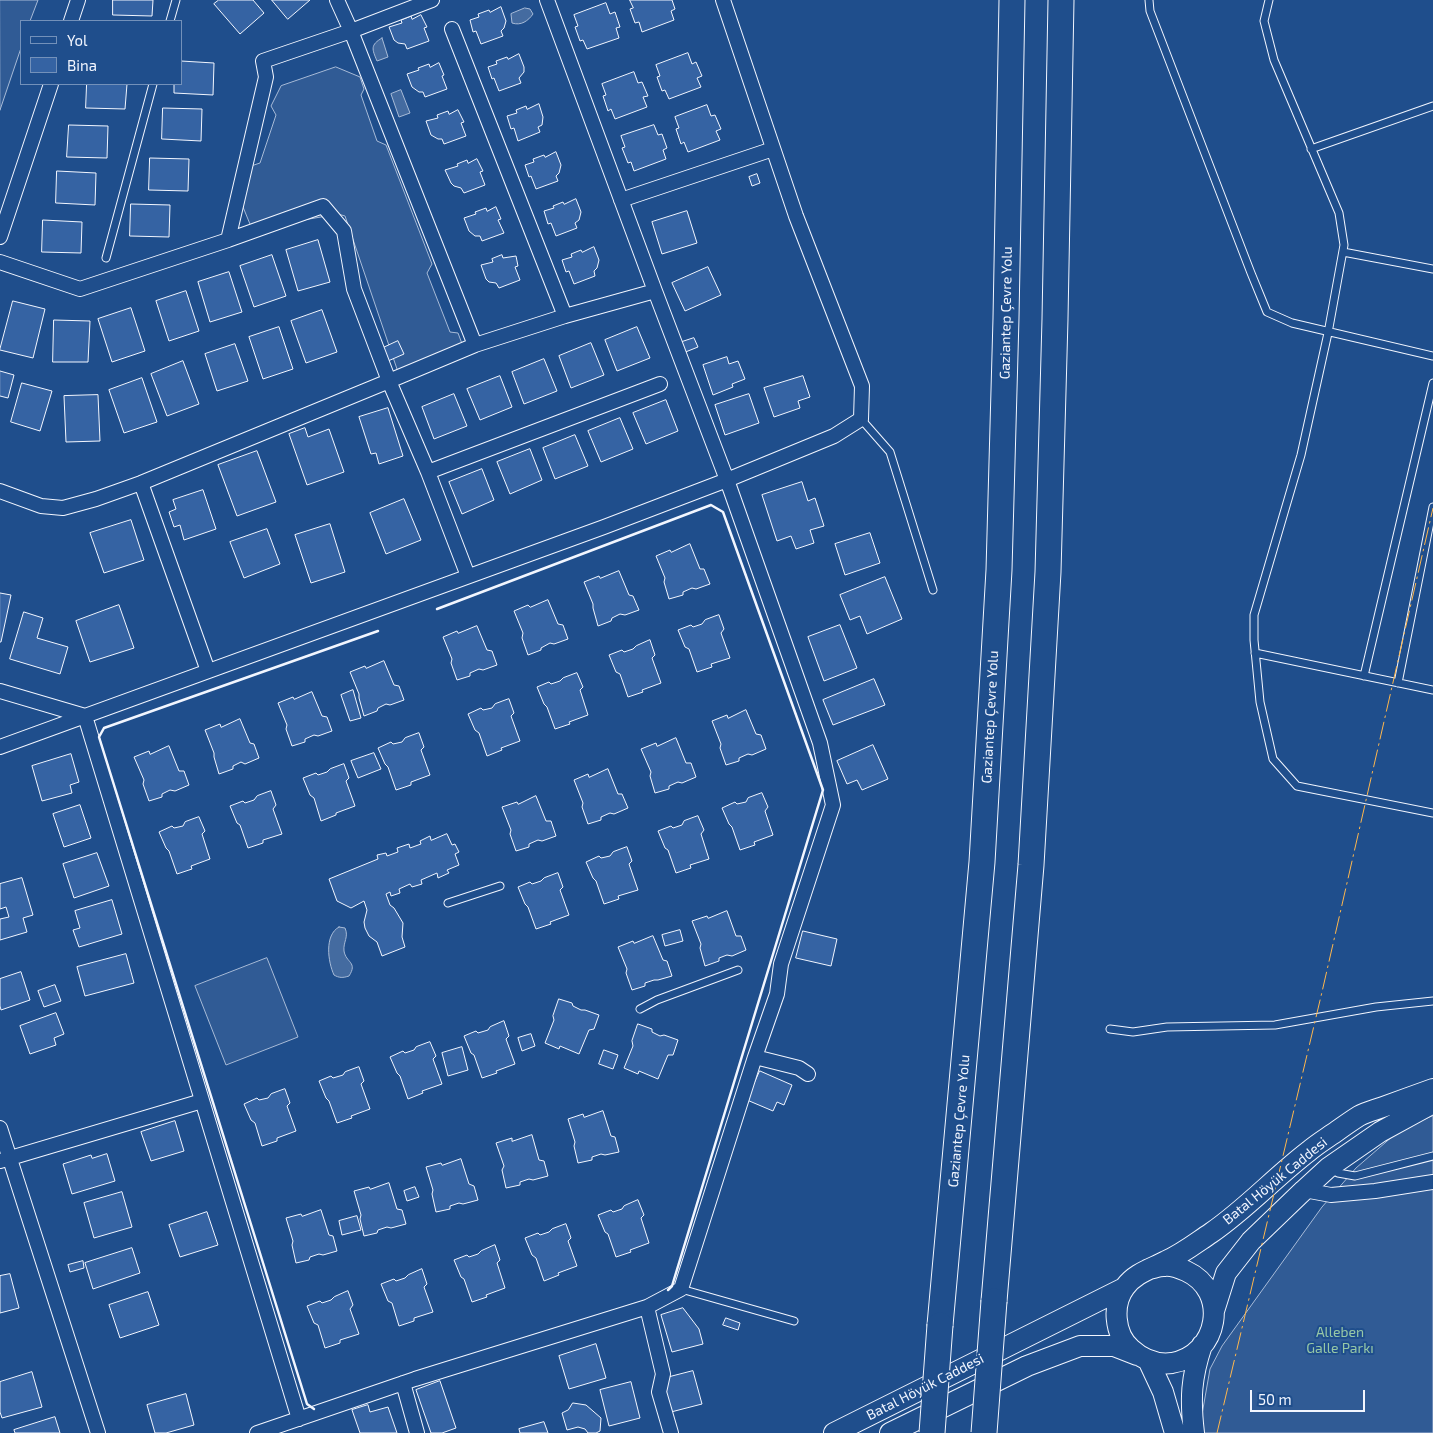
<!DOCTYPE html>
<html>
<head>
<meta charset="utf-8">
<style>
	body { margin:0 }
	#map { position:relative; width:1433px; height:1433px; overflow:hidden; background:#1f4e8c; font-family:"Exo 2",sans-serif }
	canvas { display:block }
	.legend { position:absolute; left:20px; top:20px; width:162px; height:65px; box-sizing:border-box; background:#1f4e8c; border:1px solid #7391ba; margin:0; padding:6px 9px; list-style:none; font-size:15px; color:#f2f6ff }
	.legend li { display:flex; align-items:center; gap:10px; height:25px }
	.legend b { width:25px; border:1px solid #7391ba }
	.scale { position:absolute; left:1250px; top:1390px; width:115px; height:22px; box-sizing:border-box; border:2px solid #f2f6ff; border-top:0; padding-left:6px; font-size:15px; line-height:18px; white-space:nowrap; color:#f2f6ff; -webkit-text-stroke:4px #1f4e8c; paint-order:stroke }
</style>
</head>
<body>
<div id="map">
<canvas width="1433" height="1433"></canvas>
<ul class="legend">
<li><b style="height:6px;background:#1f4e8c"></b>Yol</li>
<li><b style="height:14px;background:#3563a3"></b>Bina</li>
</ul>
<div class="scale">50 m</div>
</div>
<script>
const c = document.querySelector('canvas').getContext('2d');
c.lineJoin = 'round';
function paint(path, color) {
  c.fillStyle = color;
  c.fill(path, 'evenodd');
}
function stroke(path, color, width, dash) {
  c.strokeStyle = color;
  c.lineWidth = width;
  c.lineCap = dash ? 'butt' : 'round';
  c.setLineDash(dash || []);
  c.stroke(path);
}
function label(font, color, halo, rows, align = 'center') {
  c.font = font + ' "Exo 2",sans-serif';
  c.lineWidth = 4;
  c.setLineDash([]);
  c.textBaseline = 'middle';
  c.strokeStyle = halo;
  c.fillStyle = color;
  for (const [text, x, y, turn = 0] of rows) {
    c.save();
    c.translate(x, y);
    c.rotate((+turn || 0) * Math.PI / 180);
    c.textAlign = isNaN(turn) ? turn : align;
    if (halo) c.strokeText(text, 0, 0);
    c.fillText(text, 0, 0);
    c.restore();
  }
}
const built = new Path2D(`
	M0 0H38L30 21H21V48L0 110Z
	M336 67 360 77 364 89 361 95 377 141 386 145 432 264 427 273 450 332 458 333 464 349 398 372 345 216 338 214 252 229 243 207 251 166 260 163 276 115 271 106 281 86Z
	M267 958 298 1037 226 1065 195 986Z
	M1433 1116V1433H1202L1201 1420 1210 1369 1222 1346 1322 1207 1356 1168 1401 1129Z`);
const water = new Path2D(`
	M525 8 530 9 533 14C528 21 521 26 512 23L511 14Z
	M382 38 388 57 377 61C372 49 370 45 382 38Z
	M401 90 410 113 399 117 391 94Z
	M339 927 345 928C349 937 343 942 344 951 346 963 358 962 349 976 343 978 339 978 334 975 328 962 324 935 339 927Z`);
const building = new Path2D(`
	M113 0H153L152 16 113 15Z
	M219 0H253L264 13 240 34 214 4Z
	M272 0H310L288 19Z
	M630 0H672L675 9 671 11 674 20 642 32 639 22 635 23 630 9 633 8Z
	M606 3 610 14 615 12 620 27 616 28 619 38 587 49 583 40 580 41 575 27 578 26 574 15Z
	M501 7 506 21 504 28 501 31 503 36 481 44 476 31 473 32 470 20 479 17 478 14 489 10 490 12Z
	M421 15 427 27 424 28 429 41 407 49 405 44 398 43 394 40 389 27 402 23 401 20 411 16 412 19Z
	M688 53 692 64 696 62 702 76 697 78 701 87 669 99 665 90 662 91 657 77 660 76 656 65Z
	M519 54 524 67V72L519 78 521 83 499 91 494 78 492 79 488 67 497 64 496 61 507 57 508 59Z
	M181 61 214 63 213 95 174 93V84H181Z
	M439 63 444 75 442 76 447 89 425 97 423 92H419L412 87 407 74 419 70 418 68 429 64 430 67Z
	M634 72 638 83 642 82 648 96 643 97 647 107 615 119 611 109 608 111 603 96 606 95 602 84Z
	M87 84H127L125 109 86 108Z
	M539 104 543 117 542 125 538 127 540 132 518 141 514 128 511 129 507 116 517 113 516 110 526 106 527 109Z
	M707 105 711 116 715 115 721 129 716 131 720 140 688 152 684 142 681 144 676 129 679 128 675 117Z
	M163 108 202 109 201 141 162 139Z
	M458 110 464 122 461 123 466 136 444 144 442 139H438L431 135 426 121 438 118 437 115 448 111 449 114Z
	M69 125 108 126 107 158 67 157Z
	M654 125 658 135 662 134 667 148 663 150 666 159 634 171 631 162 628 163 622 148 625 147 621 136Z
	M556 152 561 165 559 173 556 176 558 181 536 189 531 176 529 177 525 165 534 162 533 159 544 155 545 157Z
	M150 158 189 159 188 191 149 190Z
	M477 159 483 171 480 172 485 185 464 193 461 188 454 186 451 183 445 170 458 166 457 164 467 160 468 163Z
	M57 171 96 173 95 205 56 203Z
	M757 174 760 183 752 186 749 177Z
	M576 199 581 212 579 220 575 223 577 228 556 236 551 223 548 224 544 211 554 208 553 206 563 202 564 204Z
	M131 204 170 205 169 237 130 236Z
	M496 207 501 219 498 220 504 233 482 241 480 236H475L469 231 464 218 476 214 475 212 486 208 487 211Z
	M687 211 697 243 662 254 652 222Z
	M43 220 82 222 81 253 42 252Z
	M318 240 330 282 298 291 286 250Z
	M594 247 599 260 597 268 594 271 595 276 574 284 569 271 566 272 562 260 572 257 571 254 581 250 582 252Z
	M272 255 286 296 254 307 240 266Z
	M502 255 503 258 516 256 518 266 515 267 520 280 499 288 496 283 489 282 486 279 481 265 493 262 492 259Z
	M708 267 721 295 685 311 672 283Z
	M229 272 242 312 210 322 198 282Z
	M186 291 199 331 169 341 156 301Z
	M13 301 45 309 33 358 0 350Z
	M131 308 145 351 112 362 98 319Z
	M322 310 337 352 306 363 291 321Z
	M54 320 90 321 88 362H53Z
	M279 327 293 369 263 379 249 337Z
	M637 327 650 358 617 371 605 340Z
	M694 338 698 347 683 353 679 343Z
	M398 341 404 354 388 361 383 348Z
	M591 343 604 375 571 388 559 356Z
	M235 344 248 381 217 391 205 354Z
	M727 357 729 364 738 361 745 379 732 384 733 387 713 395 703 365Z
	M544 359 557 391 524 404 512 372Z
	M183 361 199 404 167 416 151 374Z
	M0 371 14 375 8 398 0 396Z
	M500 376 512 407 480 420 467 389Z
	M803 376 810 397 798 401 800 408 774 417 764 388Z
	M142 378 157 422 124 433 109 390Z
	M22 383 52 391 40 431 11 422Z
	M454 394 467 426 434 439 422 407Z
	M749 394 759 423 725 435 715 405Z
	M98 395 100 441 66 442 64 396Z
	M666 400 678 431 646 444 633 413Z
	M388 408 403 456 379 464 376 453 371 454 359 417Z
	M620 418 633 449 601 462 588 431Z
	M305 428 308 437 329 429 344 472 307 485 289 434Z
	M575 435 588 466 555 479 543 448Z
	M530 449 542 480 510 494 497 462Z
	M257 451 276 502 237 516 218 465Z
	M482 469 494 500 462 514 449 482Z
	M802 482 808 501 815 498 824 526 810 530 814 543 796 549 791 536 777 541 762 495Z
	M203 490 216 529 184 540 180 525 174 527 169 512 176 509 173 500Z
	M404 499 421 540 386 554 370 513Z
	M131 520 144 560 104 573 90 533Z
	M330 524 345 572 311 583 295 535Z
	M267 529 280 564 244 578 230 542Z
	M870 533 880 563 845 575 835 544Z
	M690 544 700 569H704L710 584 696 589 692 588 683 592V595L669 599 664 582 665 578 656 556 670 550 671 552Z
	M619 571 629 595 633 596 639 610 625 615 620 614 612 618 611 621 598 626 593 608V604L584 582 599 576 600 578Z
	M885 577 902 619 867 634 860 616 850 620 840 595Z
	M0 593 11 595 1 642H0Z
	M548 600 558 624 563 625 568 639 554 644 550 643 541 648V650L528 655 522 638 523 633 514 611 528 605 530 607Z
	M119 605 134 648 90 662 76 621Z
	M24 612 43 618 37 638 68 647 60 674 10 659Z
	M719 615 724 629 721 633 730 658 711 664 712 667 697 672 689 649 685 647 678 630 691 625 693 627 702 624 705 620Z
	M840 625 857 668 824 681 808 637Z
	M477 626 487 650 492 651 497 665 483 670 479 669 470 673V676L457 680 451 663 452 659 443 637 457 631 458 633Z
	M650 640 655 655 652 658 661 683 642 690 643 692 628 697 620 674 616 672 609 655 622 650 624 652 633 649 636 646Z
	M384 661 394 685 399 686 404 700 390 705 386 704 378 708 377 711 364 716 359 698V694L350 672 365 666 366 668Z
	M577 673 583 687 580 690 588 715 569 722 570 724 555 729 547 707 544 704 537 687 549 682 551 684 560 681 563 678Z
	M874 679 885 705 833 725 823 700Z
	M353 690 361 718 350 721 341 695Z
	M312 692 322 716 327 717 332 731 318 736 314 735 305 739V742L292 746 286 729 287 725 278 703 293 697 294 699Z
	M509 699 514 713 511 716 520 741 501 748 502 750 487 756 479 733 475 730 468 714 481 708 483 710 492 708 495 704Z
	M746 710 756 734 761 735 766 749 752 755 748 754 739 758V761L726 765 720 748 721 744 712 721 727 715 728 718Z
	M240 719 250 743 254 744 259 758 245 764 241 762 233 766V769L219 774 214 757V753L205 730 220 724 221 727Z
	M419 733 424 747 421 750 430 775 411 782V785L396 790 388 767 385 764 378 748 391 742 393 744 402 742 405 738Z
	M676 738 686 763H691L696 777 682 783 678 782 669 786V789L655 793 650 776 651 772 641 749 656 743 657 746Z
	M873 745 888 779 862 790 857 780 847 784 837 761Z
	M169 746 179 771H184L189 785 175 791 170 790 162 794V797L149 801 143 784 144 780 134 757 149 751 150 754Z
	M374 753 381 769 358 778 351 761Z
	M71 754 79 782 70 785 72 793 42 801 32 766Z
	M344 764 349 778 346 781 355 806 336 813V815L321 821 314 798 310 795 303 778 316 773 318 775 327 772 330 769Z
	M608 769 618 794H622L628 808 614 814 610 813 601 817V820L588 824 582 807 583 803 574 780 588 774 589 777Z
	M271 791 276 805 273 809 282 834 263 840V843L248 848 240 825 237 823 230 806 243 801 245 803 254 800 257 796Z
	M762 793 768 807 765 811 773 835 754 842 755 845 740 850 732 827 729 824 722 808 735 802 737 804 746 802 748 798Z
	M536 796 546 821H551L556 836 542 841 538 840 529 844V847L516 851 510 834 511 830 502 807 517 802 518 804Z
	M80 805 91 838 64 847 53 814Z
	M698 816 704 830 701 834 709 859 690 865 691 868 676 873 668 850 665 848 658 831 671 826 673 828 682 825 684 821Z
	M199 817 205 831 202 834 210 859 191 866 192 869 177 874 169 851 166 848 159 832 172 826 174 828 183 826 185 822Z
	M447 834 452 845 455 844 459 852 455 854 459 865 447 870 449 873 438 878 437 873 421 880 422 884 412 887 410 884 399 889 400 893 391 896 390 892 386 894 390 905 394 908 403 923 402 937 405 947 382 956 377 942 369 936 365 928 364 922 367 910 364 901 351 908 337 901 329 879 378 859 377 855 386 853 387 856 398 852 397 848 409 844 410 848 421 844 420 841 430 836 431 840Z
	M627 847 632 861 629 864 638 890 618 896 619 899 604 904 596 881 593 878 586 862 599 856 601 858 610 856 613 852Z
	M97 853 109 886 74 898 63 864Z
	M558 873 563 887 560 890 569 915 550 922 551 924 536 929 528 907 525 904 518 887 530 882 532 884 541 881 544 878Z
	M22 878 33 915 23 918 27 932 0 940V919L9 917 6 907 0 909V884Z
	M112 900 122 934 79 947 73 930 80 928 75 911Z
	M727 911 736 936H741L746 950 732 956 727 955 719 958V961L705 966 700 948 701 944 692 921 707 916 708 918Z
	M680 930 683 941 665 946 662 935Z
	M803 931 837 939 831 966 796 958Z
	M653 936 663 960 667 961 672 976 658 980H654L645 983V986L632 990 626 973 627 969 618 947 633 941 634 943Z
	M126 954 134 983 85 996 77 967Z
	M21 972 30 1000 1 1010 0 1006V979Z
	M55 985 61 1001 44 1007 38 991Z
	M559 999 572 1003 573 1006 581 1010H585L599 1015 594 1029 589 1030 579 1054 560 1046 559 1049 545 1043 554 1020 553 1016Z
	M56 1013 64 1034 54 1038 56 1045 30 1054 20 1026Z
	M504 1021 509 1036 506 1039 515 1064 496 1071 497 1073 482 1078 474 1055 471 1053 464 1036 476 1031 478 1033 488 1030 490 1027Z
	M638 1024 652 1029V1032L660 1036 664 1035 678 1040 673 1055H668L658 1079 639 1071 638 1074 624 1068 633 1046 632 1041Z
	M531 1034 535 1046 522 1051 518 1038Z
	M430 1042 436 1056 433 1059 442 1084 422 1091 423 1093 408 1099 400 1076 397 1073 390 1057 403 1051 405 1053 414 1050 416 1047Z
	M462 1047 468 1070 448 1076 442 1053Z
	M604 1050 618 1055 613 1069 599 1064Z
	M359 1067 364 1081 361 1084 370 1109 351 1116 352 1118 337 1123 329 1101 326 1098 319 1081 331 1076 333 1078 343 1075 345 1072Z
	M760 1071 792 1085 784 1105 777 1102 773 1111 747 1100Z
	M285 1089 290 1103 287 1106 296 1131 277 1138V1141L262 1146 255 1123 251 1120 244 1104 257 1098 259 1100 268 1098 271 1094Z
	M603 1111 611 1136 615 1137 619 1152 605 1155 601 1154 592 1157V1160L578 1163 574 1146 575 1142 568 1119 583 1114 584 1117Z
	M175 1121 184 1151 151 1161 141 1132Z
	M532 1135 539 1160 544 1161 548 1176 533 1180 529 1179 520 1182V1185L506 1188 502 1170 504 1166 496 1143 512 1138V1141Z
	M107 1154 115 1181 72 1194 63 1164 91 1155 92 1158Z
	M461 1159 469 1184 474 1186 478 1200 463 1204 459 1203 450 1206V1209L436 1212 432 1194 433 1190 426 1167 441 1163 442 1165Z
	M389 1183 397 1209 402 1210 406 1224 391 1228 387 1227 378 1230 377 1233 364 1236 360 1219 361 1215 354 1191 369 1187 370 1189Z
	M415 1187 419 1197 407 1201 404 1191Z
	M122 1192 132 1227 94 1238 84 1203Z
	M638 1200 644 1215 641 1218 649 1243 630 1250 631 1252 616 1257 608 1234 605 1232 598 1215 611 1210 613 1212 622 1209 624 1206Z
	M321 1210 329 1235 333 1236 337 1251 323 1255 319 1254 310 1257 309 1260 296 1263 292 1245 293 1241 286 1218 301 1214 302 1216Z
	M207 1212 218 1245 180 1257 169 1225Z
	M357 1216 361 1230 342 1235 339 1221Z
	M566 1224 571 1238 568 1241 577 1266 558 1273 559 1275 544 1281 536 1258 532 1255 525 1238 538 1233 540 1235 549 1232 552 1229Z
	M495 1245 500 1260 497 1263 505 1288 486 1295 487 1297 472 1302 464 1279 461 1277 454 1260 467 1255 469 1257 478 1254 481 1251Z
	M132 1248 140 1273 93 1289 85 1263Z
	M83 1261 84 1268 70 1272 68 1265Z
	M422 1269 427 1284 424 1287 433 1312 414 1318V1321L399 1326 392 1303 388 1301 381 1284 394 1279 396 1281 405 1278 408 1275Z
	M10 1274 19 1308 0 1313V1276Z
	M348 1291 353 1305 350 1309 359 1334 340 1340V1343L325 1348 318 1325 314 1323 307 1306 320 1301 322 1303 331 1300 334 1297Z
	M148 1292 159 1325 120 1338 109 1305Z
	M683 1308 699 1329 703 1344 672 1352 661 1315Z
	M726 1318 740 1323 738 1330 723 1325Z
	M596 1344 606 1378 569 1389 559 1356Z
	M693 1371 702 1404 671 1412 662 1379Z
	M32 1372 42 1407 2 1418 0 1412V1382Z
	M440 1381 456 1428 442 1433H431L416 1390Z
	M631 1382 640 1418 609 1426 600 1390Z
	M186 1394 194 1425 166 1433H155L147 1405Z
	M573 1403 586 1405 601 1418 600 1431 596 1433H588L585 1429 578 1427 567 1430 562 1413 568 1410Z
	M368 1405 370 1412 388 1407 397 1433H360L352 1410Z
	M55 1417 60 1433H15L14 1430Z
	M544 1422 548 1433H520L519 1429Z`);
const lane = new Path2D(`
	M1149 0 1150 11 1251 273 1267 312 1292 323 1433 356
	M1269 0 1264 21 1274 60 1339 213 1344 245 1328 333 1301 455 1254 615V640L1260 702 1273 759 1297 786 1433 813
	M170 21 176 0
	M1311 149 1433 106
	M1343 252 1433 269
	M106 258 153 84
	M861 419 890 452 933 590
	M1255 653 1433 690
	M1364 676 1433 383
	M1398 683 1433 507
	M448 903 500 886
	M640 1009 657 1000 738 970
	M1110 1029 1133 1032 1167 1027 1275 1025 1376 1007 1433 1001
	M1331 1169 1338 1173 1355 1176 1433 1156
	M681 1289 794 1321`);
const street = new Path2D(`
	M337 0 351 31 475 345
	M71 21 78 0
	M452 29 565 316
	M621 200 773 149
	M0 237 51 84
	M228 240 323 206 344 231 354 289 389 381 428 472 468 576
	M0 262 80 289 228 240 266 77 263 61 351 31 432 0
	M428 472 660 384
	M141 483 208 671
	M0 491 41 506 63 508 96 499 141 483 389 381 475 345 565 316 655 291
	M0 691 85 716 299 1419
	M0 747 604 527 727 480 834 436 861 419 862 386 796 216 723 0
	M755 1057 799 1068 808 1074
	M0 1128 98 1433
	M0 1161 202 1101
	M1304 1190 1331 1195 1375 1191 1433 1182
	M647 1307 663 1374 659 1392 671 1433
	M403 1383 417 1433
	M257 1433 415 1379 647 1307 681 1289 755 1057 777 994 781 964 833 805 820 743 727 480 655 291 547 0`);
const secondary = new Path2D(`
	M1149 1269C1154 1268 1159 1266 1164 1266 1171 1265 1179 1268 1186 1271 1230 1291 1219 1355 1172 1363 1157 1365 1142 1359 1131 1349 1114 1334 1112 1304 1125 1287 1135 1273 1151 1269 1166 1261 1182 1254 1196 1243 1211 1233 1246 1209 1275 1177 1309 1151 1317 1144 1327 1138 1337 1131 1344 1126 1351 1121 1359 1116 1366 1112 1375 1110 1383 1107 1400 1101 1416 1095 1433 1089
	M1214 1311 1226 1273 1251 1241 1304 1190 1328 1168 1380 1132 1433 1103
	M1148 1360 1163 1392 1175 1433
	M834 1433 1124 1288
	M890 1433 1027 1366 1080 1346H1114L1137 1355
	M1194 1433C1190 1399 1191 1378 1202 1345`);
const highway = new Path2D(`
	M994 1301 1031 865 1048 572 1055 319 1061 0
	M940 1325 982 862 999 570 1006 318 1012 0`);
const highwayBridge = new Path2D(`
	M932 1433 940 1325
	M984 1433 994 1301`);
const wall = new Path2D(`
	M437 609 711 505 723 512 823 790 672 1286 668 1290
	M314 1409 307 1404 99 737 104 728 378 631`);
const power = new Path2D(`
	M1217 1433 1322 992 1433 508`);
const streetNames = [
	["Gaziantep Çevre Yolu",1006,313,-89],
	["Gaziantep Çevre Yolu",990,717,-87],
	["Gaziantep Çevre Yolu",959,1121,-85],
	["Batal Höyük Caddesi",1275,1181,-39],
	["Batal Höyük Caddesi",925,1387,-27]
];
const parkNames = [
	["Alleben",1340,1332],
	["Galle Parkı",1340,1348]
];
paint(built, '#305b95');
stroke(built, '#a8bbd7', 1);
paint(water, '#446ba0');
stroke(water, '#a8bbd7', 1);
paint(building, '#3563a3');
stroke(building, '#f2f6ff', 1);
stroke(lane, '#f2f6ff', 9);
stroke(street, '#f2f6ff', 16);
stroke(secondary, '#f2f6ff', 22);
stroke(highway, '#f2f6ff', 27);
stroke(lane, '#1f4e8c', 7);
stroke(street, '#1f4e8c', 14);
stroke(secondary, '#1f4e8c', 20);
stroke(highway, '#1f4e8c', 25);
stroke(highwayBridge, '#f2f6ff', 27, []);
stroke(highwayBridge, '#1f4e8c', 25);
stroke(wall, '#f2f6ff', 2.5);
stroke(power, '#ffb74d', 1, [18, 4, 2.5, 4]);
label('14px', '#f2f6ff', '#1f4e8c', streetNames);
label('14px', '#97c8a6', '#1f4e8c', parkNames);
</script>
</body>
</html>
